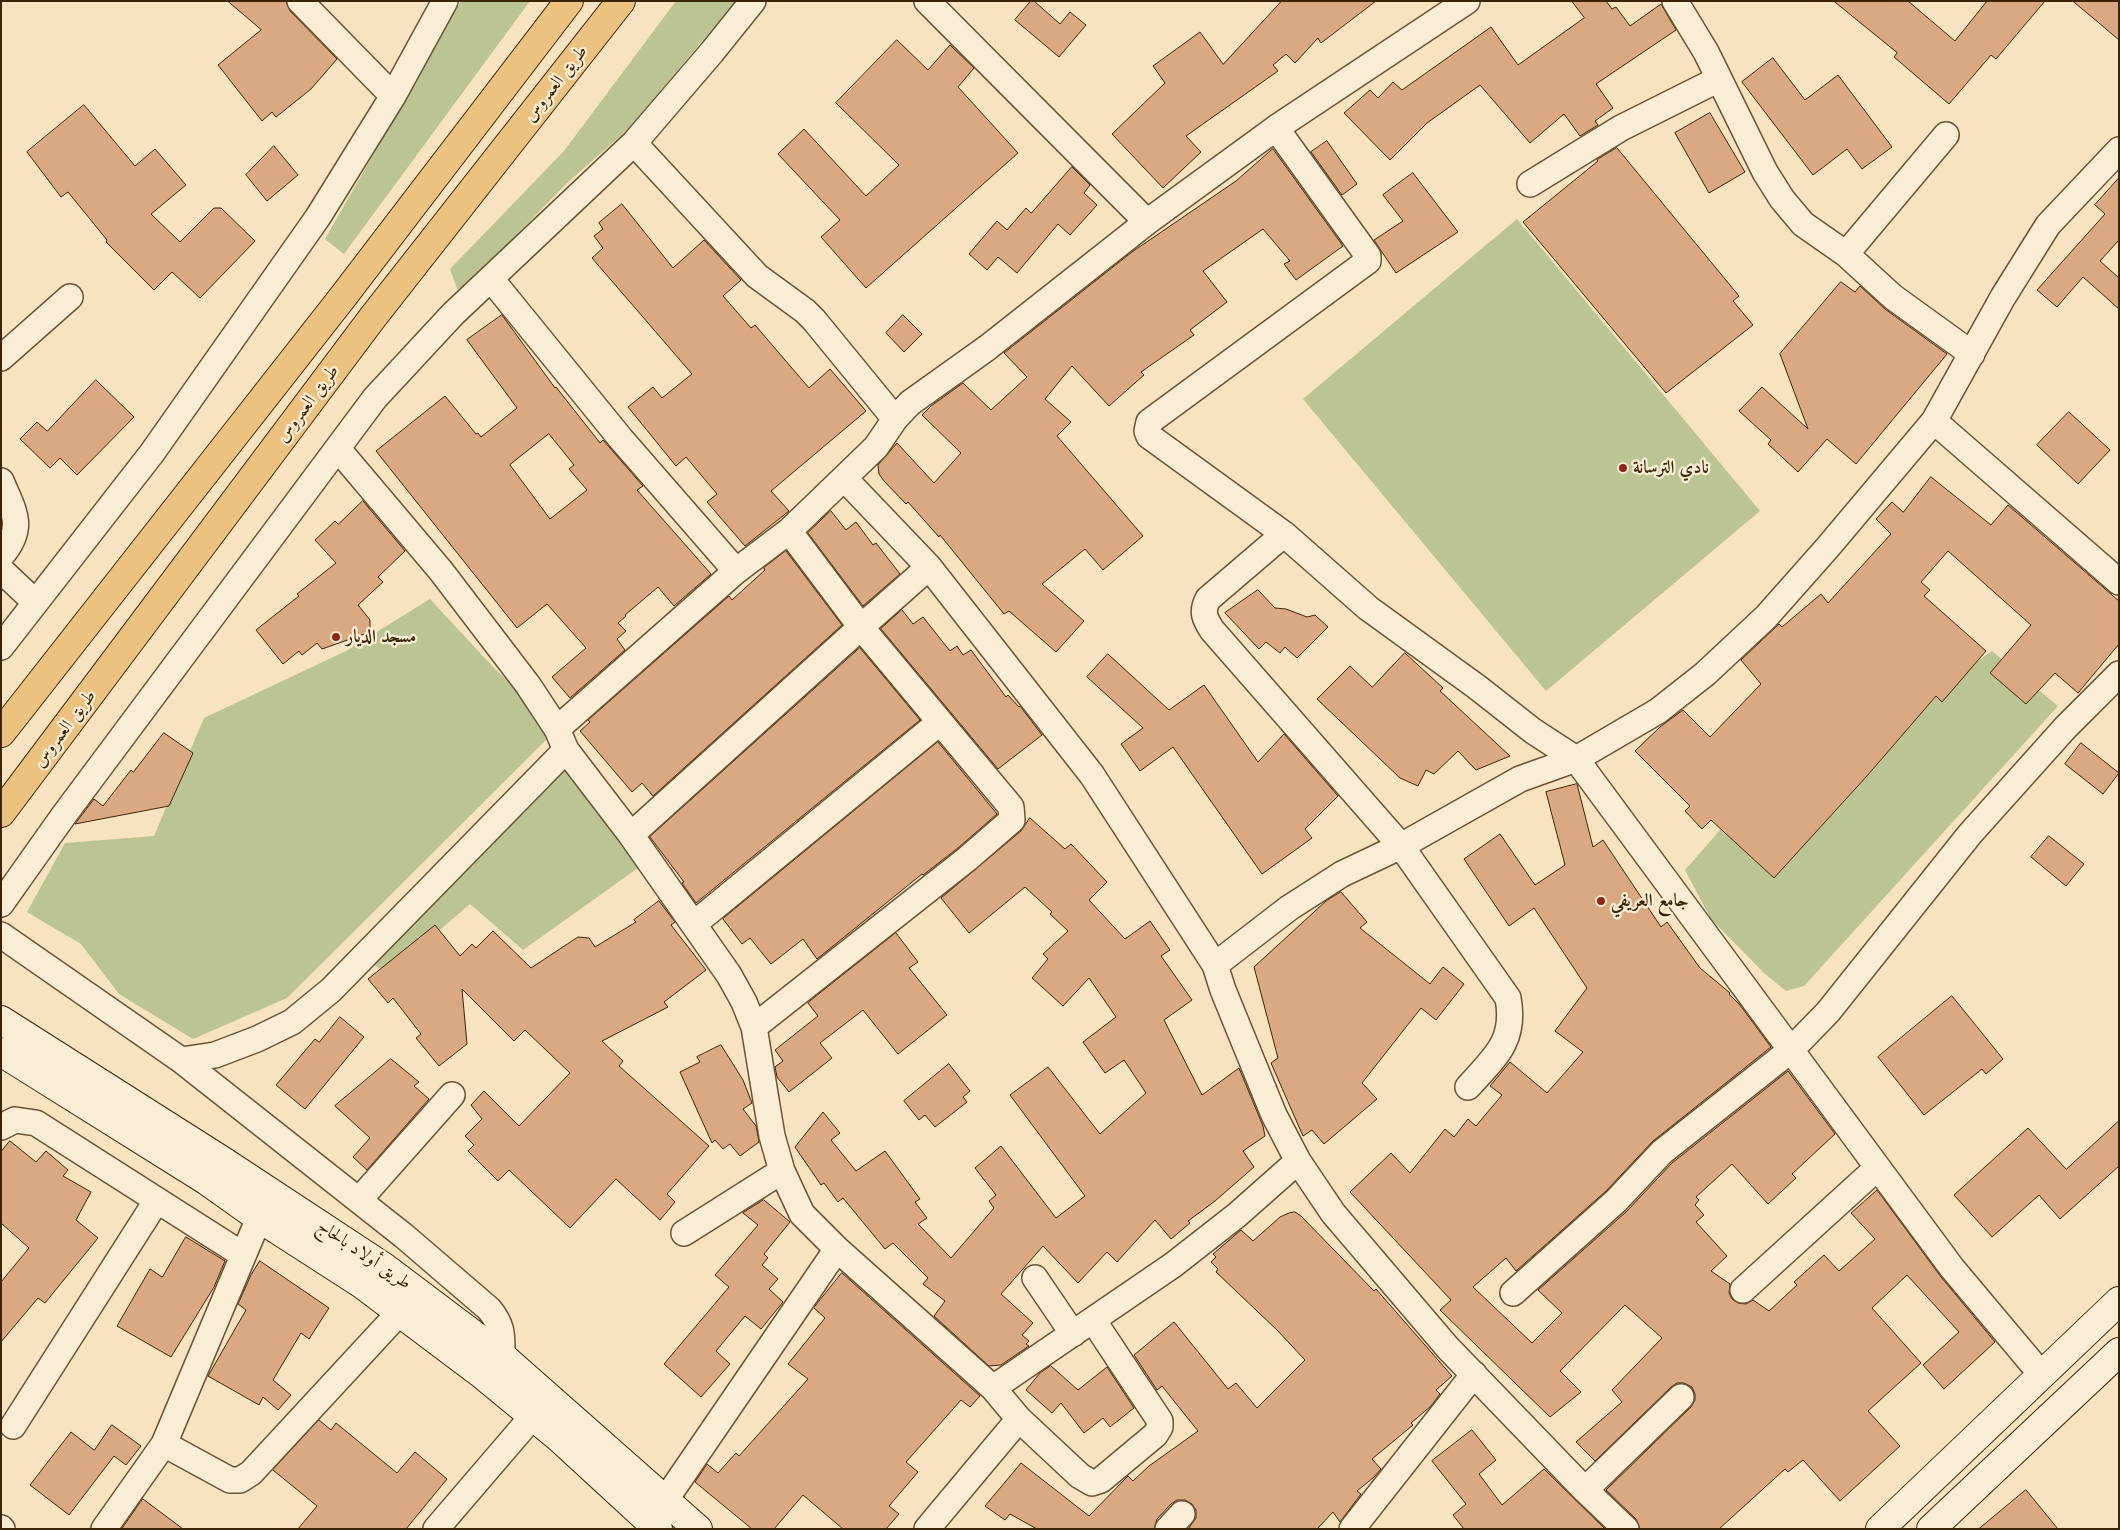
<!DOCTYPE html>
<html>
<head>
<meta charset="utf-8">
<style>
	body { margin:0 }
	#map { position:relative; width:2120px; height:1530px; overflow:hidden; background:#f7e3bf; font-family:"Old Standard TT",serif }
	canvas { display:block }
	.frame { position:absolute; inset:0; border:2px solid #3c2507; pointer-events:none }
</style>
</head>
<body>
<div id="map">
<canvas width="2120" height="1530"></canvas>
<div class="frame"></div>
</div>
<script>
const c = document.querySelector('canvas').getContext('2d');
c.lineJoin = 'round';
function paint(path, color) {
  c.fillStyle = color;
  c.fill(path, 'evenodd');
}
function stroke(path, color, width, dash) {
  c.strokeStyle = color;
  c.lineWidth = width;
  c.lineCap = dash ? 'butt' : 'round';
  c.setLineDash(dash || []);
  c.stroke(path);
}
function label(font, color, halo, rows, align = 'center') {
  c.font = font + ' "Old Standard TT",Amiri,serif';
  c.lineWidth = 4.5;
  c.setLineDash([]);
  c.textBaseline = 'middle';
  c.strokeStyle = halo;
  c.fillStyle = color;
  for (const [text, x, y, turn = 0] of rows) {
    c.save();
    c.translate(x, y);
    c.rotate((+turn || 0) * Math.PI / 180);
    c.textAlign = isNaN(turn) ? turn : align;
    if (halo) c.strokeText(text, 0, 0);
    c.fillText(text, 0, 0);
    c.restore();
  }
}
const green = new Path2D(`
	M461 1H530L344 254 325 239Z
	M676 1H736L627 130 566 184 459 294 450 269 564 151Z
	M1517 219 1760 511 1546 691 1303 399Z
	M430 599 494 668 557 729 287 998 193 1039 119 994 81 944 27 912 65 843 154 836 204 718 346 651Z
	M1992 651 2058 706 1804 986 1786 991 1765 974 1711 919 1685 870 1721 829 1774 878 1866 777 1928 705 1955 677Z
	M565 761 638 868 523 950 470 904 390 973 368 962Z`);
const building = new Path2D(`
	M228 1H286L290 11 337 59 311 89 276 117 272 112 262 121 218 65 261 30Z
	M1031 1H1034L1060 24 1070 12 1086 25 1059 57 1015 20Z
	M1282 1H1376L1321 43 1318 38 1295 63 1286 54 1273 65 1278 71 1186 136 1201 152 1163 188 1112 134 1165 83 1153 66 1200 32 1223 64Z
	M1572 1H1606L1612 9 1616 7 1630 26 1661 4 1676 30 1596 84 1613 108 1595 121 1598 125 1580 136 1564 114 1530 143 1480 85 1427 123 1390 160 1344 113 1370 90 1378 98 1393 82 1402 90 1491 27 1518 65 1584 18Z
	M1834 1H1908L1955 41 1987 1H2045L1996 59 1991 55 1949 104 1894 57 1897 53Z
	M2073 1H2119V40L2099 23Z
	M897 40 928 70 950 45 953 48 974 68 958 87 1018 153 866 288 821 237 840 220 778 154 804 129 866 196 899 165 836 103Z
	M1773 58 1805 100 1838 75 1892 147 1862 169 1847 149 1813 175 1742 82Z
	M84 105 135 166 155 149 186 185 151 214 180 242 214 208H221L255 241 200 298 172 272 154 290 106 242 107 240 68 192 61 197 27 152Z
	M1710 113 1745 172 1709 193 1675 133Z
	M1327 141 1357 184 1342 195 1311 152Z
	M274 146 298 175 267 201 246 175Z
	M1617 148 1739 296 1733 301 1753 325 1666 393 1523 222 1598 161 1597 160Z
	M1273 149 1343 246 1296 280 1284 264 1290 261 1263 229 1203 271 1227 302 1190 330 1194 335 1141 372 1144 375 1109 406 1072 366 1045 399 1071 422 1057 436 1143 536 1103 570 1085 549 1042 584 1084 621 1056 652 1009 611 1004 614 940 535 939 537 908 502 906 504 884 481 879 474 878 465 897 443 934 483 961 453 922 415 931 406 963 383 991 410 1027 377 1004 353 1132 252 1236 181Z
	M1072 167 1090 185 1084 193 1097 205 1070 235 1058 224 1017 273 998 257 987 270 969 254 997 221 1007 230 1026 208 1031 213Z
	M1413 173 1458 232 1396 273 1374 240 1403 221 1383 195Z
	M2119 178V240L2100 261 2119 278V309L2083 277 2057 307 2037 290 2105 214 2095 205Z
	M622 204 673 268 704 240 741 280 723 296 751 328 755 325 809 388 830 369 866 411 771 491 789 511 745 546 707 502 717 494 686 457 676 466 628 407 653 387 662 398 692 374 592 258 603 248 594 236 603 229 599 223Z
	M1841 282 1855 292 1860 286 1885 309 1947 354 1856 464 1827 439 1798 472 1768 444 1771 440 1739 411 1762 387 1808 429 1780 354Z
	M502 315 555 388 556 387 600 443 603 440 643 486 637 490 711 574 674 606 658 587 625 615 626 616 618 623 626 631 617 639 625 650 570 698 552 677 586 648 547 604 517 628 376 451 445 396 476 434 478 433 481 437 517 408 467 340ZM549 434 574 465 569 469 587 490 550 519 510 465Z
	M903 315 922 334 904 352 886 333Z
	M96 380 134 417 77 475 60 458 50 468 20 439 37 422 47 431Z
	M2069 412 2110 450 2078 484 2037 445Z
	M1931 477 1991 525 2008 505 2119 601V644L2078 693 2055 673 2026 704 1990 673 2031 625 1948 551 1921 582 1930 590 1924 596 1986 651 1942 702 1936 696 1866 777 1774 878 1711 820 1702 829 1685 811 1690 806 1635 751 1660 727 1683 710 1710 737 1761 684 1741 660 1779 624 1782 627 1821 594 1828 603 1891 534 1876 519 1892 502 1903 512Z
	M363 501 405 551 378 577 383 582 358 605 370 620V632L322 649 317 643 302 655 299 651 283 664 256 630 299 596 297 594 336 563 315 540 335 521 338 524Z
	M831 511 846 530 856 522 873 545 876 543 900 574 863 606 808 533Z
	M786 551 842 625 653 796 642 783 632 792 580 731 590 722 588 720 729 596 732 600 765 570 764 568Z
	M1258 590 1275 608 1286 609 1307 617 1315 615 1328 627 1297 658 1285 647 1280 653 1266 642 1259 649 1225 613Z
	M902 610 913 624 923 617 950 651 957 646 963 655 971 650 1006 697 1008 695 1019 707 1020 706 1042 735 998 769 881 629Z
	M860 648 920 720 696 903 682 883 684 882 650 837Z
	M1405 653 1443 688 1440 691 1510 756 1476 770 1458 751 1434 774 1426 770 1418 786 1400 778 1317 699 1350 666 1372 687Z
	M1108 654 1169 710 1204 685 1258 762 1284 734 1338 796 1305 829 1312 838 1262 874 1173 747 1140 771 1121 744 1143 728 1087 677Z
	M164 733 193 753 169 806 75 824 94 799 103 806 131 770 133 772Z
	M938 742 997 814 958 848 923 875 922 874 817 959 803 939 771 964 750 938 742 944 723 919Z
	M2081 743 2119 773 2103 794 2065 764Z
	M1577 784 1593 847 1603 840 1661 927 1667 922 1700 968 1730 993 1729 994 1740 1005 1771 1047 1653 1141 1606 1191 1516 1271 1506 1258 1473 1287 1532 1343 1562 1313 1538 1290 1626 1212 1672 1163 1788 1071 1835 1134 1792 1174 1796 1178 1768 1204 1732 1164 1696 1197 1699 1200 1695 1205 1704 1215 1696 1222 1727 1256 1711 1271 1730 1284 1729 1293 1732 1299 1738 1303 1746 1304 1753 1300 1769 1311 1797 1285 1794 1282 1824 1255 1839 1271 1875 1239 1851 1213 1877 1190 1941 1277 1995 1342 1944 1389 1923 1365 1959 1332 1907 1275 1872 1308 1921 1363 1868 1411 1900 1446 1840 1501 1803 1460 1788 1472 1785 1469 1719 1529H1640L1636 1519 1606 1490 1691 1407 1695 1400V1394L1692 1387 1684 1383H1677L1671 1387 1595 1461 1576 1442 1622 1402 1612 1390 1662 1338 1625 1305 1560 1371 1581 1392 1550 1417 1440 1310 1451 1300 1350 1192 1391 1153 1410 1173 1445 1129 1454 1137 1468 1119 1476 1126 1502 1095 1490 1086 1510 1062 1547 1093 1583 1052 1555 1031 1587 988 1534 908 1509 926 1464 859 1500 834 1535 885 1565 865 1546 792Z
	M1030 818 1065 849 1071 844 1107 882 1089 900 1125 939 1150 921 1170 950 1161 956 1192 1000 1164 1020 1202 1095 1239 1068 1263 1126 1265 1136 1243 1151 1254 1167 1215 1201 1188 1221 1190 1223 1171 1239 1155 1220 1117 1262 1107 1252 1078 1283 1043 1246 1001 1294 1033 1323 1022 1335 1029 1341 1026 1344 1029 1346 1001 1365 989 1366 934 1316 945 1301 923 1284 928 1278 893 1243 885 1249 843 1198 838 1202 824 1183 821 1185 795 1147 823 1112 840 1133 831 1140 856 1171 885 1151 920 1199 915 1202 927 1218 918 1224 951 1258 994 1208 989 1201 996 1195 975 1168 1001 1146 1056 1218 1085 1196 1010 1095 1048 1067 1100 1134 1146 1093 1124 1060 1105 1073 1083 1042 1116 1017 1089 978 1063 1006 1032 978 1048 959 1043 954 1068 931 1050 914 1052 912 1025 887 969 933 941 898 1021 831Z
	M2049 836 2084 864 2066 886 2031 857Z
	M1341 892 1367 922 1360 928 1430 984 1443 967 1464 984 1436 1020 1421 1008 1362 1083 1377 1099 1324 1144 1312 1130 1303 1136 1271 1063 1278 1058 1254 967 1326 901Z
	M659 901 675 922 671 925 706 970 664 1002 668 1007 602 1041 623 1061 619 1066 709 1146 667 1194 675 1202 660 1220 616 1179 570 1228 509 1170 498 1181 468 1151 474 1145 465 1136 482 1119 471 1105 484 1091 519 1126 570 1073 525 1030 514 1041 462 989 467 1044 439 1066 416 1038 421 1034 393 998 388 1003 368 979 435 925 460 956 472 944 476 948 493 931 531 968 578 937 589 938 595 947 636 922 634 920Z
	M896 933 918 962 909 968 947 1015 898 1054 863 1010 820 1043 832 1058 789 1092 777 1077 775 1067 783 1061 775 1050 818 1016 808 1003Z
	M1952 996 2003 1059 1986 1074 1982 1069 1924 1115 1878 1057Z
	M340 1017 364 1037 305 1109 276 1085 315 1039 319 1042Z
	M721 1045 743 1080 752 1103 743 1109 756 1126 759 1142 740 1156 730 1144 723 1149 715 1140 712 1143 680 1072 700 1062 697 1057Z
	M391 1059 419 1082 414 1086 429 1099 367 1170 353 1157 370 1138 335 1106Z
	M949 1064 970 1091 963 1097 967 1102 935 1127 925 1115 919 1120 904 1101Z
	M2119 1121V1166L2060 1219 2039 1195 1992 1237 1954 1195 2028 1128 2066 1169Z
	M10 1141 36 1162 46 1151 68 1170 63 1176 91 1192 76 1220 98 1238 45 1303 38 1298 1 1342V1282L29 1248 1 1223V1152Z
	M764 1200 790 1222 764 1254 768 1258 762 1265 778 1279 769 1289 783 1302 761 1329 745 1316 716 1351 730 1364 701 1397 664 1364 729 1287 715 1275 758 1225 743 1213Z
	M1295 1212 1301 1216 1374 1291 1376 1289 1452 1376 1436 1390 1440 1394 1431 1406 1411 1423 1413 1425 1372 1459 1381 1469 1374 1477 1357 1491 1361 1494 1340 1522 1333 1512 1317 1529H1188L1196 1518V1510L1192 1504 1185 1500H1177L1171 1504 1157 1519 1154 1529H1037L1010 1514 1005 1520 985 1506 1021 1463 1089 1516 1128 1476 1133 1481 1149 1466 1198 1431 1162 1386 1157 1390 1134 1355 1174 1322 1228 1389 1236 1383 1257 1408 1305 1360 1278 1331 1216 1272 1218 1269 1211 1262 1216 1257 1213 1254 1241 1230 1253 1241 1280 1217 1289 1213Z
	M186 1237 225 1261 214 1287 171 1357 117 1326 150 1269 162 1277Z
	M260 1261 329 1308 309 1339 301 1333 273 1380 291 1395 278 1410 263 1397 259 1405 208 1376 246 1310 238 1304 251 1275Z
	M842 1273 980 1396 970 1407 961 1400 906 1462 918 1472 889 1506 899 1514 886 1529H843L803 1495 774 1529H752L695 1482 707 1464 718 1473 736 1453 739 1456 808 1379 788 1364 825 1318 814 1308Z
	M1051 1366 1078 1390 1107 1367 1134 1408 1110 1427 1103 1418 1084 1433 1061 1403 1052 1413 1026 1390 1040 1373Z
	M319 1420 331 1430 336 1423 397 1473 415 1452 447 1479 406 1529H298L317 1506 273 1470Z
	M112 1425 141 1446 126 1465 114 1456 69 1515 30 1485 71 1432 94 1450Z
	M1472 1430 1496 1460 1479 1474 1502 1505 1544 1469 1605 1529H1464L1453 1515 1466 1504 1432 1461Z
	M2026 1490 2058 1529H1979Z
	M143 1499 183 1529H122Z`);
const minor = new Path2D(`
	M300 1 393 96
	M927 1 1147 222
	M1675 1 1706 52 1765 172 1782 199 1803 224 1846 254 1893 297 1972 354
	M1276 128 1368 256V261L1149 422 1147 431 1149 436 1284 534 1368 608 1477 687 1533 731 1576 759 1952 1268 2041 1374
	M634 143 757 276 805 311 814 320 895 419
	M1530 184 1621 128 1719 79
	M1846 254 1946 135
	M491 279 621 439 736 571
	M1 358 70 297
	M1934 421 2119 582
	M338 449 441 571 528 685 557 729 566 750 631 835 729 975 744 1002 754 1027 772 1136 782 1171 802 1214 837 1249 993 1388 1019 1419 1080 1476 1092 1483 1101 1480 1155 1435 1160 1427V1421L1093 1320
	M844 478 929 567 1092 775 1215 965 1223 990 1274 1115 1298 1161 1333 1213 1448 1348 1585 1490 1626 1529
	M1 481C14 512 26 527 1 556
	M1284 534 1208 599C1201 612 1205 619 1212 630L1401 846 1508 998C1516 1041 1495 1057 1468 1087
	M1 570 35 602
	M1 647 152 453 318 217 393 96 445 1
	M557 729 736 571 789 531 876 447 895 419 910 403 987 348 1147 222 1276 128 1467 1
	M631 835 861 627 929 567
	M1 904 64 815 375 398 453 314 634 143 712 52 753 1
	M694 924 940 722
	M1 935 181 1060 404 1236 489 1309C503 1326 502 1335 502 1356
	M1215 965 1289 908 1342 874 1401 846 1520 779 1576 759 1658 711 1705 674 1766 617 1828 547 1934 421 2003 297 2048 225 2119 150
	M754 1027 967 859 1012 820 1011 807 861 627 789 531
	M181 1060 215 1055 257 1039 292 1022 331 990 566 750
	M1 1127 15 1120 36 1123 243 1255
	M359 1200 452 1095
	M684 1233 782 1171
	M1035 1278 1073 1334
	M1743 1290 1877 1168
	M1513 1293 1616 1201 1662 1152 1791 1050 1828 1012 1970 834 2065 728 2119 674
	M993 1388 1173 1265 1237 1215 1298 1161
	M13 1426 157 1200
	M164 1444 230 1480H240L251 1473 400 1312
	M1585 1490 1681 1397
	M666 1499 837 1249
	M1 1528 2 1529
	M104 1529 164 1444 259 1218
	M436 1529 532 1417
	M927 1529 1019 1419
	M1168 1529 1182 1514
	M1352 1529 1474 1374`);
const secondary = new Path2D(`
	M1 1020 223 1161 384 1267 502 1356 698 1529
	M1 1052 207 1181 259 1218 363 1285 480 1373 559 1438 658 1529
	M1880 1529 2119 1301
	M1931 1529 2119 1352`);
const primary = new Path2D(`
	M1 733 342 298 569 1
	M1 813 373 317 621 1`);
const markers = [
	[1623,468,5,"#8f2418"],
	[336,637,5,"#8f2418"],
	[1601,901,5,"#8f2418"]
];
const streetNames = [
	["طريق العمروس",556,84,-52],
	["طريق العمروس",308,404,-53],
	["طريق العمروس",65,729,-53],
	["طريق أولاد بالحاج",364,1255,34]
];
const poiNames = [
	["نادي الترسانة",1633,468],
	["مسجد الديار",346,637],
	["جامع العريفي",1611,901]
];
paint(green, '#bbc493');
paint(building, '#daa982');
stroke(building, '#3c2507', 1);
stroke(minor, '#6b5435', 28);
stroke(secondary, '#3c2507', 30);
stroke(primary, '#3c2507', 30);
stroke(minor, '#faedd5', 25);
stroke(secondary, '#faedd5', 28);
stroke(primary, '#ecc280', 28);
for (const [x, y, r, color] of markers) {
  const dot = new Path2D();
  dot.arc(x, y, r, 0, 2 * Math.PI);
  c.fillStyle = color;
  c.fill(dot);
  stroke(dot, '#faedd5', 2);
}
label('18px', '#3c2507', '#faedd5', streetNames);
label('bold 18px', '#3c2507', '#faedd5', poiNames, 'left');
</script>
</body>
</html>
